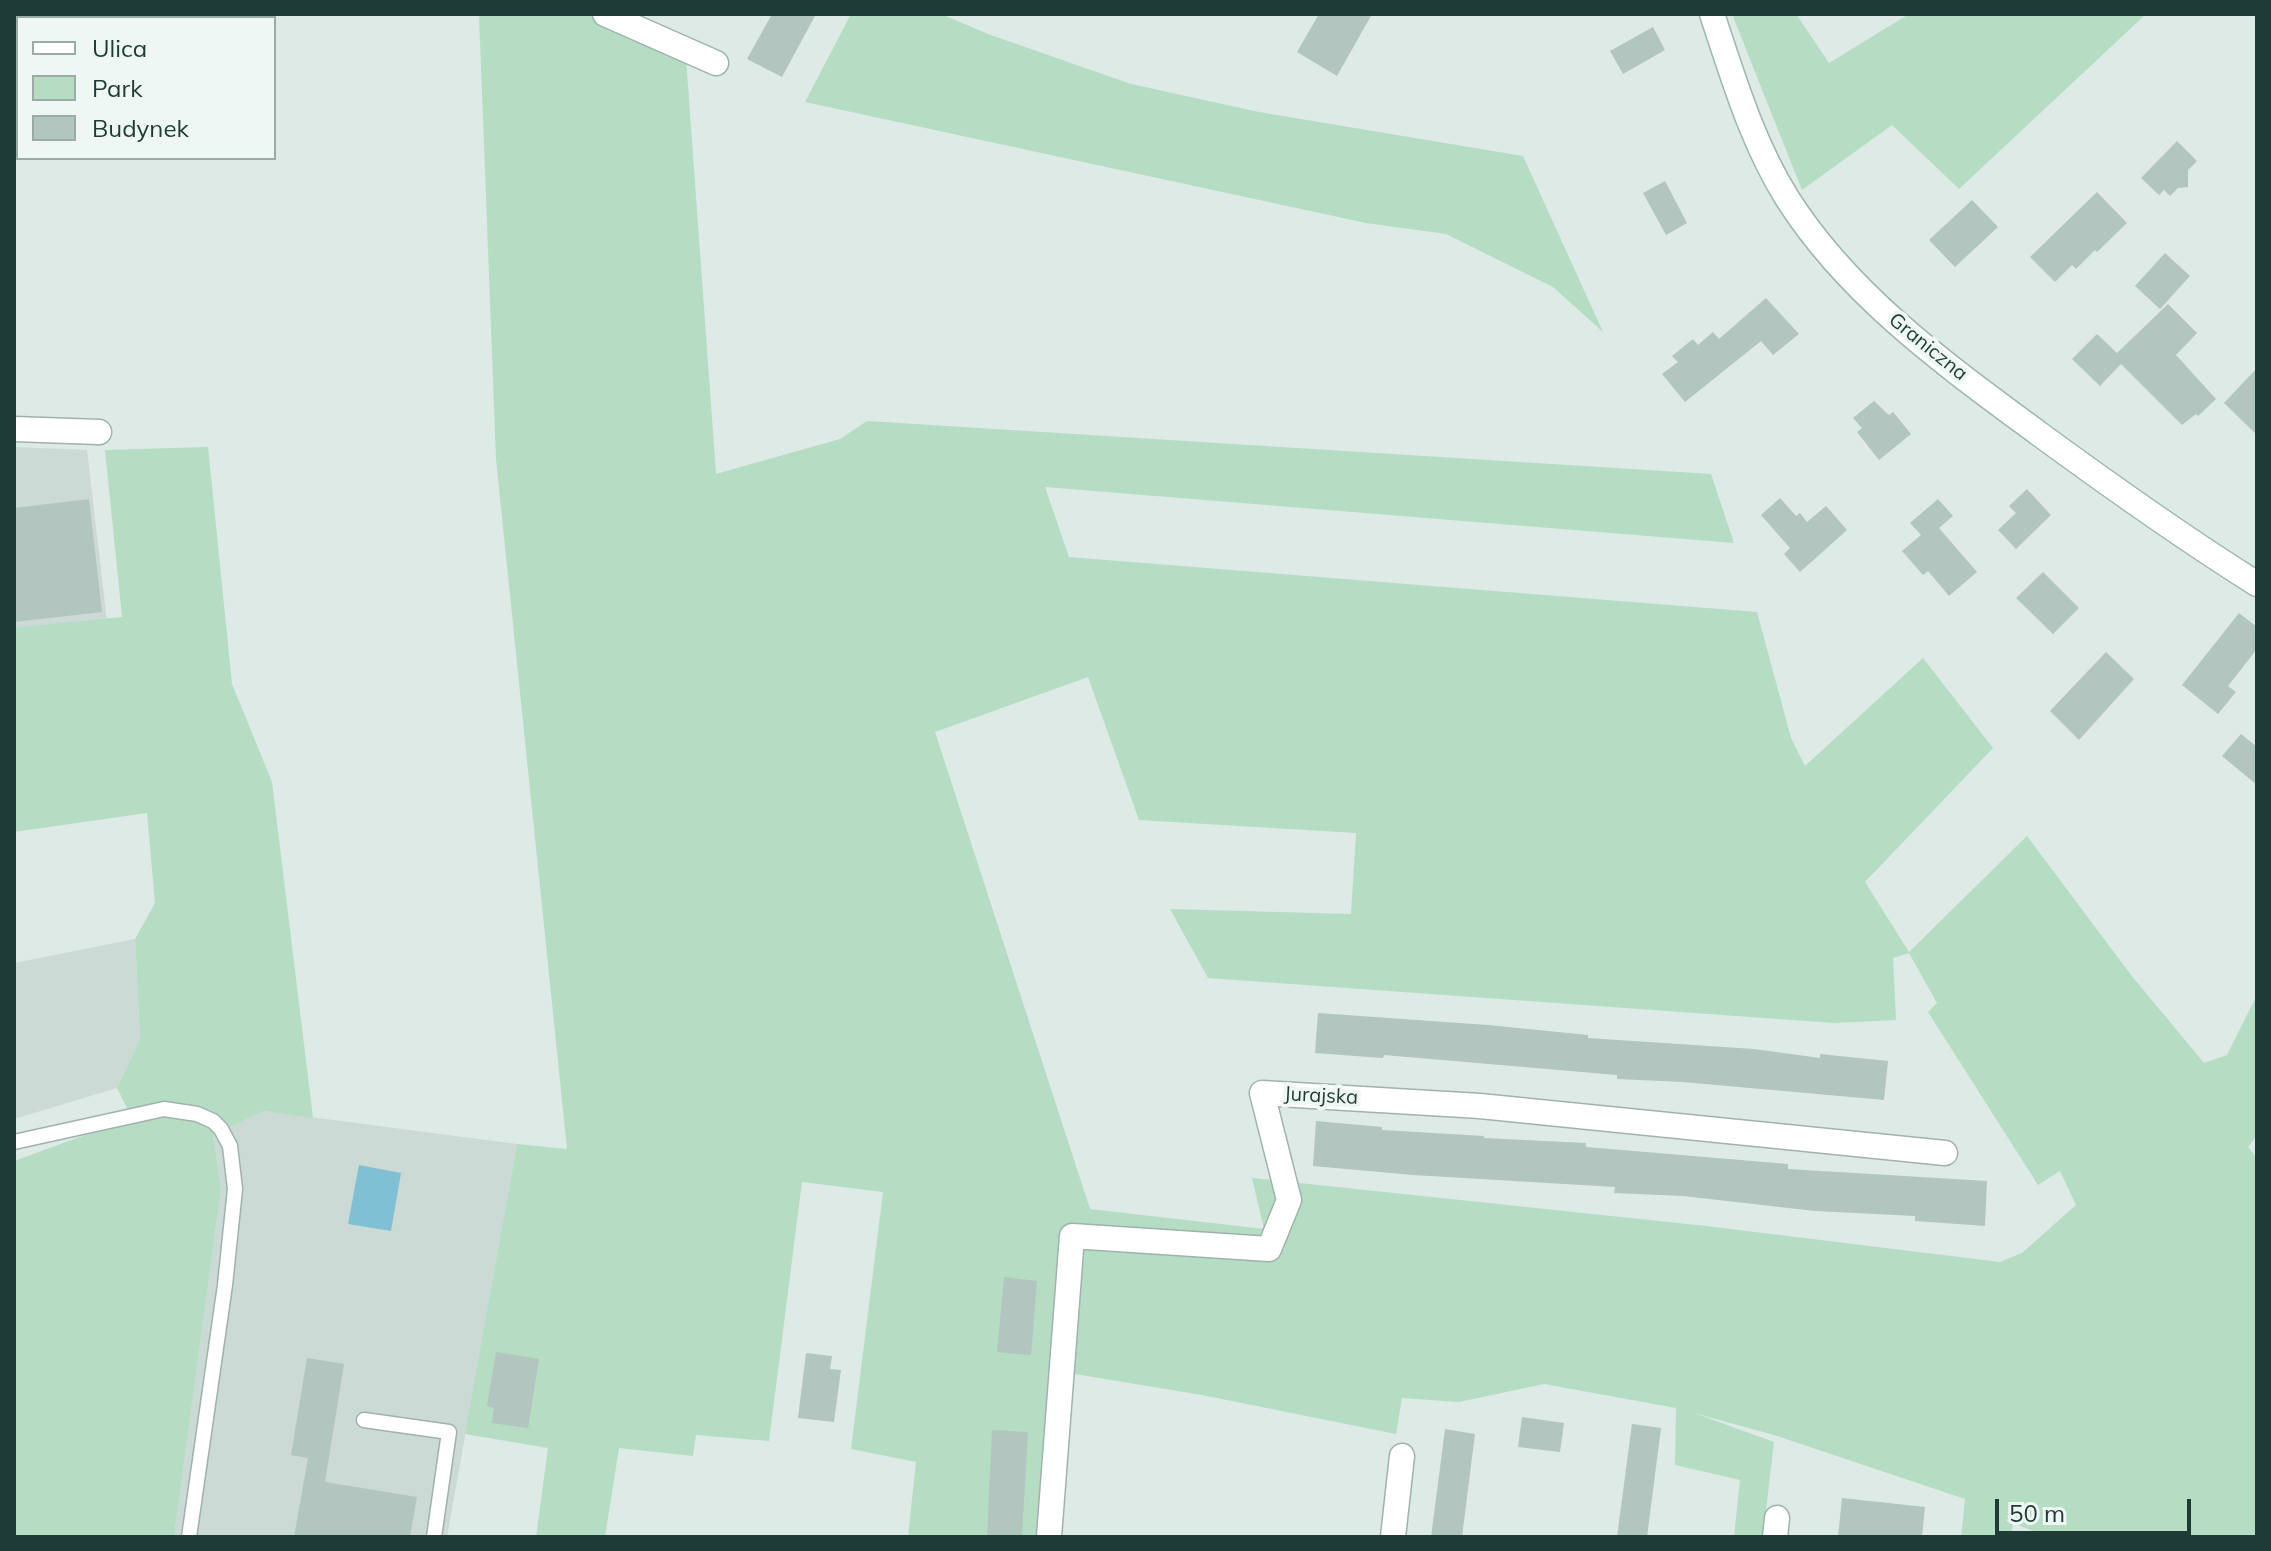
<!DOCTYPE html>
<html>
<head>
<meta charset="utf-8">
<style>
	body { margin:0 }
	#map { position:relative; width:2271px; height:1551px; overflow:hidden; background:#ddeae6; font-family:Mulish,sans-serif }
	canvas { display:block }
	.frame { position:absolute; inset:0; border:16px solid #1e3b35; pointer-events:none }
	.legend { position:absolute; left:16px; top:16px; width:260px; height:144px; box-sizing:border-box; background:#eef7f3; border:2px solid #9baca7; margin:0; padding:10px 14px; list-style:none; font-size:24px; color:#1e3b35 }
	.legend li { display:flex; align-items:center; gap:16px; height:40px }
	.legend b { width:40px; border:2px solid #9baca7 }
	.scale { position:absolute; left:1995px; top:1499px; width:196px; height:36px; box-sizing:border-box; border:4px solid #1e3b35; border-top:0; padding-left:10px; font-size:24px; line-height:28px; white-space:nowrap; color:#1e3b35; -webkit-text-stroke:6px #eef7f3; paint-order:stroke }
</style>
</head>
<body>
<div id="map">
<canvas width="2271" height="1551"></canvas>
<div class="frame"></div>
<ul class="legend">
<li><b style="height:10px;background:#fff"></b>Ulica</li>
<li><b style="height:22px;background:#b4ddc3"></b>Park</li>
<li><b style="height:22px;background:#b2c5bf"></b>Budynek</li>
</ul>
<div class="scale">50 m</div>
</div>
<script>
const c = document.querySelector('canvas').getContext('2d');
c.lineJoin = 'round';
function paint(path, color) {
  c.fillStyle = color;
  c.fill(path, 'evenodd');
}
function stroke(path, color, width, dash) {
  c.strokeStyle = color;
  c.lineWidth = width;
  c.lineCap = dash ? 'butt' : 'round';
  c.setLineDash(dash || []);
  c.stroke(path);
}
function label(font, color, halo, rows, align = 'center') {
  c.font = font + ' Mulish,sans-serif';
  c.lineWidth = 8;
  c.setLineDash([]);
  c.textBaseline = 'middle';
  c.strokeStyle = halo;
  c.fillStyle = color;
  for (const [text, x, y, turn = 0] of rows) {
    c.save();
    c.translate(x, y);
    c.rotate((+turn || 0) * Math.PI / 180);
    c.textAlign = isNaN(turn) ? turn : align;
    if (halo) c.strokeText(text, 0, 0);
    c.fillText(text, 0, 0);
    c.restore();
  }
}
const built = new Path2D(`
	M14 447 87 450 108 630 14 632Z
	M135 939 140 1039 117 1088 14 1119V963Z
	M264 1111 517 1144 447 1537H174L221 1189 213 1135Z`);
const green = new Path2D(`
	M479 14H611L686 58 716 474 840 439 867 421 1711 474 1734 543 1045 487 1069 557 1757 612 1791 738 1805 766 1923 658 1993 748 1865 882 1909 952 2027 836 2131 975 2204 1063 2227 1055 2257 995V1135L2248 1147 2257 1158V1537H2048L2013 1523 2011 1537H1961L1965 1499 1774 1435 1694 1413 1774 1442 1763 1537H1734L1740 1480 1675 1465 1676 1408 1544 1384 1459 1402 1402 1398 1396 1434 1202 1395 1051 1370 1041 1537H908L916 1462 851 1449 883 1192 802 1182 769 1441 696 1435 693 1456 619 1448 605 1537H536L548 1448 465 1434 517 1144 567 1149 496 459ZM1088 677 1139 820 1356 833 1351 914 1170 909 1208 978 1834 1023 1896 1020 1893 958 1909 953 1937 1003 1928 1012 2038 1185 2060 1171 2076 1205 2022 1253 2000 1262 1706 1226 1252 1178 1264 1229 1090 1209 935 732Z
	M851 14H941L988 34 1131 84 1259 112 1523 156 1603 332 1553 287 1446 234 1366 223 805 102Z
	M1732 14H1796L1829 63 1909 14 2145 15 1959 189 1892 125 1802 190Z
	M208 447 232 684 272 782 313 1118 264 1111 213 1135 221 1189 174 1537H14V1161L132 1118 117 1088 140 1039 135 939 155 903 147 813 14 832V628L122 617 105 450Z`);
const water = new Path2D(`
	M359 1165 401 1173 391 1231 348 1224Z`);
const building = new Path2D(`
	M772 14H816L782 77 747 59Z
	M1319 14H1372L1337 76 1297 52Z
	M1653 27 1665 50 1623 74 1610 51Z
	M2177 141 2197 161 2188 170V187L2178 188 2170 196 2164 190 2159 195 2141 178Z
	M1665 181 1687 223 1666 235 1643 193Z
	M2097 192 2127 223 2097 252 2095 250 2076 269 2072 265 2055 282 2030 257Z
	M1972 200 1998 227 1955 267 1929 240Z
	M2165 253 2190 276 2160 309 2135 286Z
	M1766 298 1799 334 1773 355 1761 341 1685 402 1662 374 1678 362 1672 356 1693 339 1698 345 1713 332 1719 339Z
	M2168 304 2197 333 2176 355 2216 399 2198 416 2196 414 2182 425 2121 364 2100 386 2072 359 2097 334 2117 353Z
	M2257 368V435L2224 403Z
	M1874 401 1889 415 1893 412 1911 434 1879 460 1857 432 1862 428 1853 418Z
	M2027 489 2051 515 2016 549 1998 530 2016 513 2009 506Z
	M1780 498 1796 516 1800 513 1807 522 1826 506 1847 530 1800 572 1784 554 1790 548 1761 515Z
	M89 499 102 612 14 622V508Z
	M1938 499 1953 516 1939 528 1977 572 1949 596 1928 571 1923 575 1902 551 1921 535 1910 523Z
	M2043 572 2079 608 2053 634 2016 598Z
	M2239 613 2257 627V649L2228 686 2236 692 2218 714 2182 685Z
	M2106 652 2134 679 2079 740 2050 711Z
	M2241 734 2257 747V785L2222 756Z
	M1318 1013 1488 1025 1588 1035V1038L1754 1049 1820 1058V1054L1888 1061 1884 1100 1683 1082 1617 1079V1075L1384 1055 1383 1058 1315 1053Z
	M1316 1121 1382 1127V1130L1484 1136V1138L1586 1143V1147L1788 1164V1169L1987 1181 1985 1226 1915 1221V1216L1815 1211 1683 1196 1614 1193 1615 1187 1413 1175 1313 1166Z
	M1004 1277 1037 1281 1031 1355 997 1352Z
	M496 1352 539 1359 528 1428 492 1423 494 1408 487 1406Z
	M806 1353 832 1356 830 1369 841 1370 834 1422 798 1418Z
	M307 1358 344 1364 325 1482 417 1497 410 1537H294L308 1458 291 1455Z
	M1522 1417 1564 1423 1560 1452 1518 1447Z
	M1632 1424 1661 1428 1647 1537H1617Z
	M1445 1429 1475 1434 1462 1537H1431Z
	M992 1430 1028 1432 1022 1537H987Z
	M1842 1498 1925 1507 1922 1537H1838Z`);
const lane = new Path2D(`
	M14 1142 164 1109 197 1114 213 1121 221 1129 230 1146 235 1189 225 1285 189 1537
	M364 1420 449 1432 434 1537`);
const street = new Path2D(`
	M605 14 716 63
	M14 429 99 432
	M1049 1537 1072 1236 1269 1249 1289 1200 1262 1093 1480 1106 1945 1153
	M1393 1537 1402 1456
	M1775 1537 1777 1518`);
const secondary = new Path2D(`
	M1712 14C1733 77 1752 142 1787 198 1849 296 1946 365 2038 433 2109 485 2182 537 2257 584`);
const streetNames = [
	["Graniczna",1928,347,39],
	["Jurajska",1321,1096,3]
];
paint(built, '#cbdad5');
paint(green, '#b4ddc3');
paint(water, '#80c0d4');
paint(building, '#b2c5bf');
stroke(lane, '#a0b2ad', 17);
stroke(street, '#a0b2ad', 27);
stroke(secondary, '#9cb7af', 27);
stroke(lane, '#fff', 14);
stroke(street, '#fff', 24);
stroke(secondary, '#fff', 24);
label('20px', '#1e3b35', '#eef7f3', streetNames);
</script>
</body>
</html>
